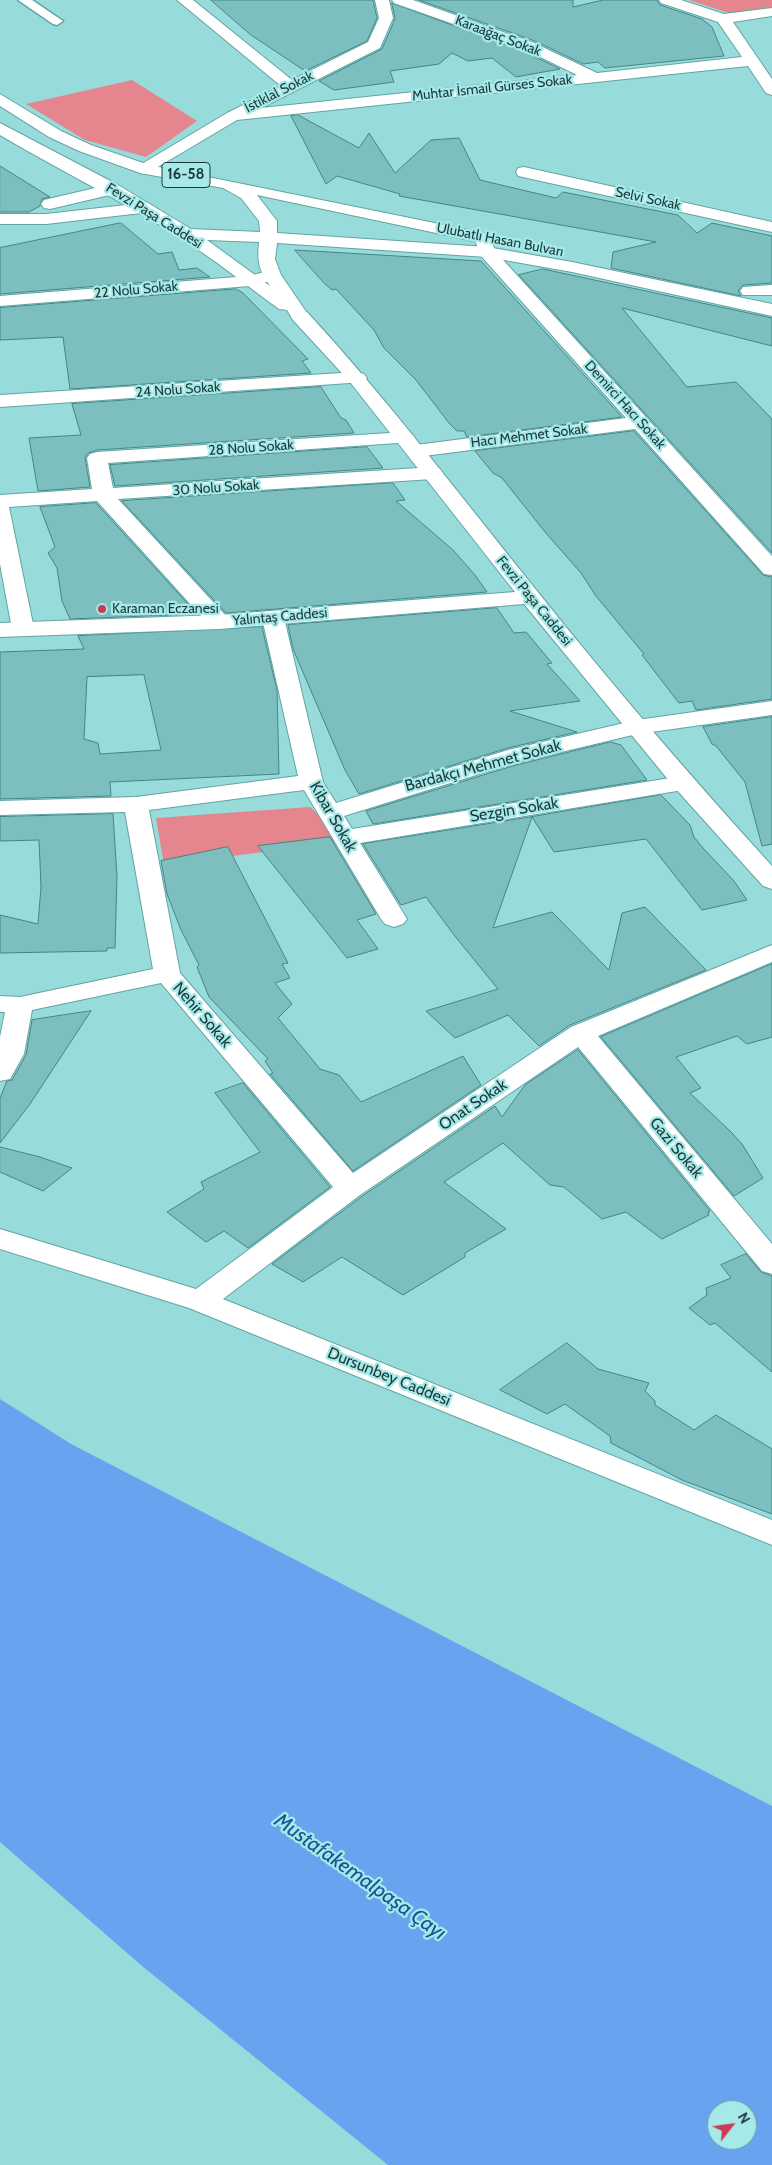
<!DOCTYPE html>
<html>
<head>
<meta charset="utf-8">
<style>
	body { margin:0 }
	#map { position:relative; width:772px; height:2165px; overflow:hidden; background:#98dbdb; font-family:Cabin,sans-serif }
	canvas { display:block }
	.north { position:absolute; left:707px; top:2100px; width:50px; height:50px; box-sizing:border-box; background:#a5e9e8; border:1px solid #6fa2a2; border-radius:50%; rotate:60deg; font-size:14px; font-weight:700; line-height:20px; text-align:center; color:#1d3838 }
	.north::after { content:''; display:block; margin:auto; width:18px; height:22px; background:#cc3b55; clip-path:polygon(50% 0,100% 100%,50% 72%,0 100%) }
</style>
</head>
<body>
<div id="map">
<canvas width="772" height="2165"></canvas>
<div class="north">N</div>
</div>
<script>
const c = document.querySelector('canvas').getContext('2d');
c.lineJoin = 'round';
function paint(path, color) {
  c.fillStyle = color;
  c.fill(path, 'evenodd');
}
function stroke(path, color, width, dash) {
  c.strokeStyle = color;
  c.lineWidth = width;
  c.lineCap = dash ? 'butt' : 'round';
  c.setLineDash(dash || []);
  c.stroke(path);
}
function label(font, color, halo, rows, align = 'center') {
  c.font = font + ' Cabin,sans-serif';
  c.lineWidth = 4.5;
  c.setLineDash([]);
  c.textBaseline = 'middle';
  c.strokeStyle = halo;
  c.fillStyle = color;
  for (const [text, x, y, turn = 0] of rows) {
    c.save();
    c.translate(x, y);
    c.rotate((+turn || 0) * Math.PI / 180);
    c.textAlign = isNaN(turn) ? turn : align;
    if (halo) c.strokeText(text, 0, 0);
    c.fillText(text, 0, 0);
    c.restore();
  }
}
const green = new Path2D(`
	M689 0H772V7L729 13Z
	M132 80 197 121 146 157 85 140 26 104Z
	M310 807 347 841 164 865 156 818Z`);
const water = new Path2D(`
	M0 1399 71 1444 772 1806V2165H388L142 1966 0 1842ZM717 2110H747V2140H717Z`);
const building = new Path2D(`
	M211 0H373L377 18 367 41 305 71 251 35Z
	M419 0H573V7L603 0H657L660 5 702 19 712 27 724 56 605 68 598 62 583 64 535 41Z
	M392 3 523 51 560 69 516 77 492 58 468 61 452 53 439 64 390 71 394 82 334 90 319 81 382 49 395 19Z
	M298 115 359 148 369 133 395 173 431 140 459 138 480 180 556 198 563 192 678 215 697 233 712 223 772 236V283L743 285 738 291 741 296 611 268 613 252 656 242 399 196 400 194 337 176 326 184 291 116Z
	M0 166 50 197 42 199 40 206 29 212H0Z
	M121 223 158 254 172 252 179 270 197 268 210 277 0 294V248Z
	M295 250 481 261 622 417 467 437 464 431H457L449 423 416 380 384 348 374 330 336 289 332 290 324 283Z
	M543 269 772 318V346L622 308 687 387 736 382 772 419V553L519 275Z
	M236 289 243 293 308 359 302 361 311 373 70 389 63 337 0 340V308Z
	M321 387 341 418 346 420 354 433 97 450 88 453 85 458 90 487 38 491 29 438 81 435 72 404Z
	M634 431 763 575 772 577V699L696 710 692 701 679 703 642 655 644 654 596 596 581 573 545 532 502 478 493 473 475 451Z
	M367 447 383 468 115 486 110 465Z
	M393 483 405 500 396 501 453 550 475 575 487 592 226 613 122 501Z
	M96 503 197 614 70 619 62 601 57 568 48 553 55 547 40 507Z
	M497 608 514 633 526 632 552 663 547 664 580 701 510 711 577 732 508 748 359 794 345 770 293 649 288 625Z
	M262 627 277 690 279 774 110 782 111 796 0 799V652L84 649 78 636ZM144 675 161 750 100 754 98 743 84 739 87 677Z
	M772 717V844L762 846 745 782 716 746 712 744 703 727Z
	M611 742 621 745 647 780 373 824 366 811 516 765Z
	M661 795 690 825 694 837 703 848 734 881 747 900 702 910 646 839 554 852 532 817Z
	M113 814 117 877 115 948H107V951L0 953V915L38 924 41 887 39 840 0 841V817Z
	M532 817 493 928 552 912 609 970 622 913 645 907 706 970 570 1025 539 1046 508 1015 455 1038 426 1011 498 989 454 935 426 897 401 905 363 844Z
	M330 837 376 914 357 920 378 949 347 958 258 846Z
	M228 847 288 963 282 964 290 978 275 983 292 1004 278 1018 320 1069 339 1075 361 1102 463 1056 481 1085 353 1171 270 1074 273 1073 265 1061 268 1059 209 997 197 967 199 965 181 930 167 894 161 861Z
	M772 964V1037L747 1044 737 1036 676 1057 701 1088 690 1093 730 1131 742 1144 763 1178 734 1196 601 1037Z
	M91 1011 30 1104 0 1143V1098L7 1081 12 1080 26 1055 32 1020Z
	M578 1050 710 1211 708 1212 709 1215 662 1239 626 1212 602 1219 564 1187 550 1185 503 1143 444 1182 506 1229 465 1253V1257L403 1295 342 1257 303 1282 272 1264 361 1197 495 1106 502 1117 525 1085Z
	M243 1083 330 1187 248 1248 224 1231 206 1242 167 1212 204 1189 201 1182 260 1152 215 1093Z
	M0 1147 40 1157 72 1168 43 1191 0 1172Z
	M746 1254 761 1272 772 1276V1372L715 1323 710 1325 689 1308 707 1295 706 1288 731 1278 721 1265Z
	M567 1343 598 1369 649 1383 645 1391 655 1401V1405L694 1430 716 1415 772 1449V1514L682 1480 611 1443 610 1436 565 1404 547 1414 500 1390Z`);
const lane = new Path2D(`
	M18 0H32L63 21 57 25 53 24Z`);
const street = new Path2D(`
	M177 0H193L292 80 368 42 379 18 375 0H389L393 18 380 48 261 108 577 75 524 49 394 3 392 0H413L534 43 597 73 742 57 718 22 661 3 659 0H681L724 14 772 8V16L733 22 772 79V95L766 93 748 66 237 120 146 174 140 173 138 169 140 165 227 113 281 86Z
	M524 167 772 222V232L518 176 516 172 518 168Z
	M483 233 489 234 495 251 772 556V575L764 574 635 429 416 457 409 455 406 451 409 447 416 445 626 418 481 256 474 238 477 234Z
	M272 270 278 271 281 275 278 279 250 286 0 306V296L249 276Z
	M772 285V295H743L740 291 743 287Z
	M357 372 364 374 367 378 364 382 0 407V395Z
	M405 432 412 434 415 438 412 442 108 463 113 488 433 467 440 469 443 473 440 477 433 479 118 499 227 617 230 622 227 627 219 629 211 627 97 501 9 507 34 629 31 634 23 636 15 634 12 629 0 564V495L92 489 87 458 90 454 97 452Z
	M273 611 281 613 284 618 323 782 336 803 508 750 637 720 772 701V715L637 734 515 763 344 816 352 829 683 776 691 778 695 783 691 788 683 790 360 843 407 919 403 924 394 927 385 924 381 919 304 790 149 810 180 973 353 1173 571 1027 772 945V962L598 1036 772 1244V1274L762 1271 578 1047 360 1195 223 1299 772 1520V1545L189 1308 0 1249V1229L196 1289 333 1187 161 983 32 1010 24 1054 10 1079 0 1081V1037L5 1012H0V996L20 997 153 969 125 812 0 815V801L136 797 298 776 262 618 265 613Z`);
const secondary = new Path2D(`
	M112 184 118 185 120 189 118 193 50 209 44 208 41 204 44 200Z
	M144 203 150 204 153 208 150 212 46 224H0V214H46Z
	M300 310 307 312C389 401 461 497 537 591 612 685 691 777 772 866V889L763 886 675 788 524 604 219 629 0 637V623L219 615 515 592 350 382 293 320 291 316 293 312Z`);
const primary = new Path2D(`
	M0 94 61 131 91 145 149 165 474 231 480 232 483 236 480 240 474 241 257 195 277 221V233L487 247 572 262 772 304V316L572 272 487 257 277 243 275 259 281 275 309 316 307 320H293L287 310 279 309C246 285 214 259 179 237 121 200 59 170 0 135V123L118 185 191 229 260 232 259 221 241 198 223 188 140 173 79 151 49 137 0 106ZM207 240 259 242C257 262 259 270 270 286Z`);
const markers = [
	[102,609,5,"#cc3b55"]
];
const farStreetnames = [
	["Karaağaç Sokak",498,36,21],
	["Muhtar İsmail Gürses Sokak",492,88,-6],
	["İstiklal Sokak",279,92,-27],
	["Selvi Sokak",648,199,12],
	["Fevzi Paşa Caddesi",154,216,32],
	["Ulubatlı Hasan Bulvarı",500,240,11],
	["22 Nolu Sokak",136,290,-5],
	["24 Nolu Sokak",178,390,-4],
	["Demirci Hacı Sokak",625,405,48],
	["Hacı Mehmet Sokak",529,436,-7],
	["28 Nolu Sokak",251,448,-4],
	["30 Nolu Sokak",216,488,-4],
	["Fevzi Paşa Caddesi",534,601,51],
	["Yalıntaş Caddesi",280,617,-5]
];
const farPoinames = [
	["Karaman Eczanesi",112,609]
];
const shields = [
	[186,175,48]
];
const shieldNames = [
	["16-58",186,175]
];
const streetNames = [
	["Bardakçı Mehmet Sokak",483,766,-15],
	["Sezgin Sokak",514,810,-9],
	["Kibar Sokak",333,817,60],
	["Nehir Sokak",202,1015,49],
	["Onat Sokak",473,1105,-34],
	["Gazi Sokak",676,1148,50],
	["Dursunbey Caddesi",389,1377,22]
];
const nearWaternames = [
	["Mustafakemalpaşa Çayı",360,1877,35]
];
paint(green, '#e5868e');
paint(water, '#67a3ef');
paint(building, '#7dbfbe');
stroke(building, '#448686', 1);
stroke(lane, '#62a4a4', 3);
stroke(street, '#62a4a4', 2);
stroke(secondary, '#62a4a4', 2);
stroke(primary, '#62a4a4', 2);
paint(lane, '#fff');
paint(street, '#fff');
paint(secondary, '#fff');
paint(primary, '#fff');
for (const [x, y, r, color] of markers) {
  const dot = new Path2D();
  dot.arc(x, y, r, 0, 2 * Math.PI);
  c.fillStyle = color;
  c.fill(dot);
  stroke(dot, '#a5e9e8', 2);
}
label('14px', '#1d3838', '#a5e9e8', farStreetnames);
label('14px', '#1d3838', '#a5e9e8', farPoinames, 'left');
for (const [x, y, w] of shields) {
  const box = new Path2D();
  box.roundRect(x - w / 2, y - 12.5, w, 25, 4);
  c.fillStyle = '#a5e9e8';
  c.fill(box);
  stroke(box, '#1d3838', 1);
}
label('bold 15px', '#1d3838', null, shieldNames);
label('16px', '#1d3838', '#a5e9e8', streetNames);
label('italic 21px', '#185498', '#a5e9e8', nearWaternames);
</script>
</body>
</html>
